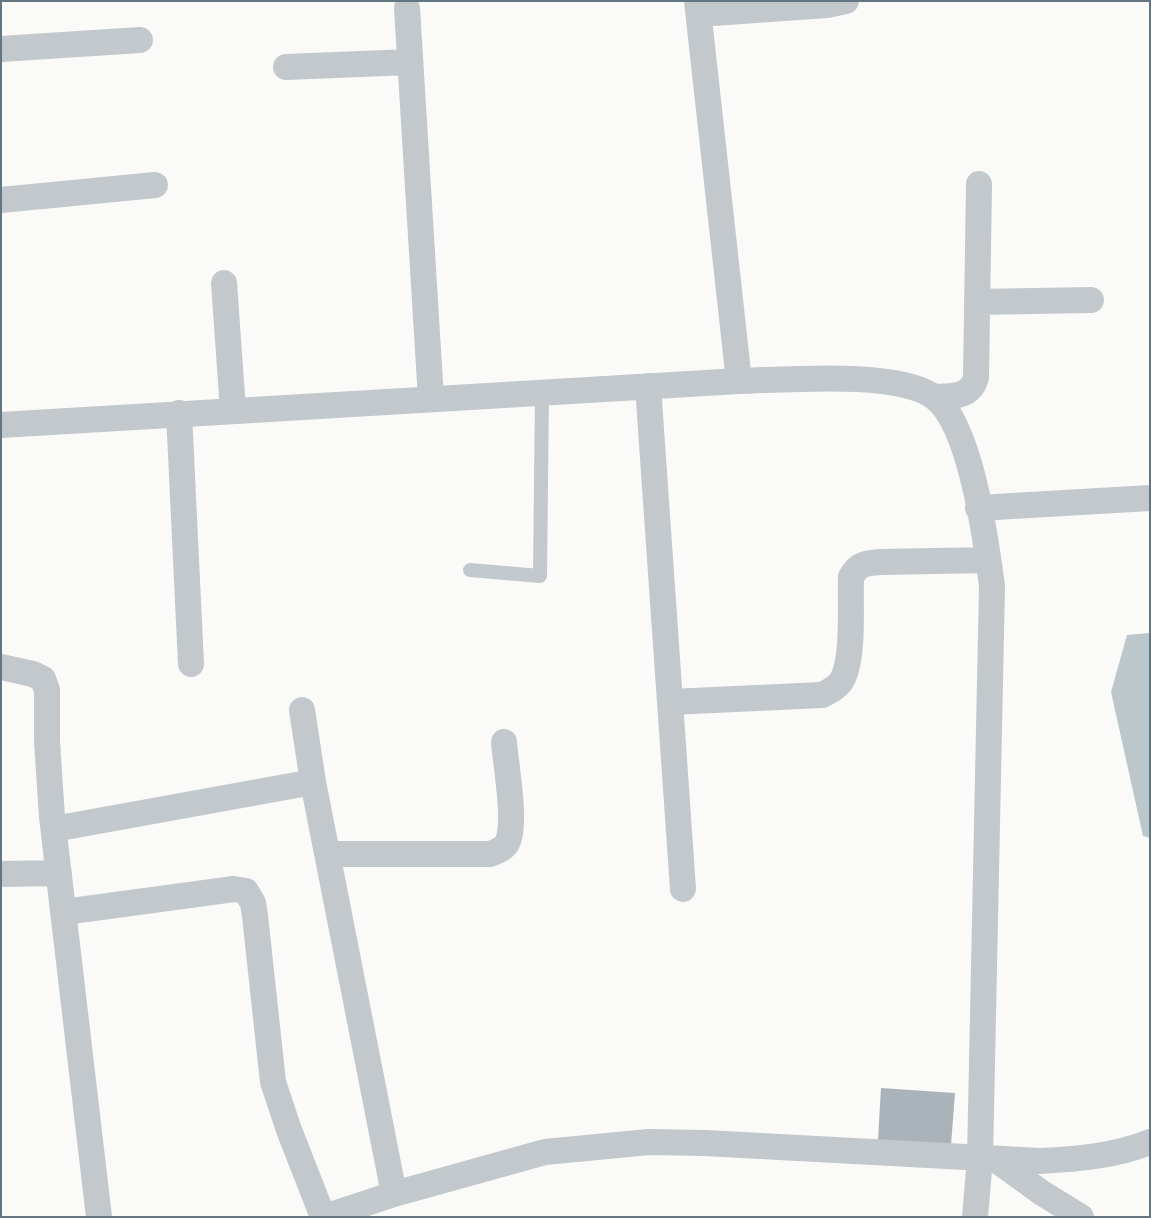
<!DOCTYPE html>
<html>
<head>
<meta charset="utf-8">
<style>
	body { margin:0 }
	#map { position:relative; width:1151px; height:1218px; overflow:hidden; background:#fafaf8; font-family:"Work Sans",sans-serif }
	canvas { display:block }
	.frame { position:absolute; inset:0; border:2px solid #657683; pointer-events:none }
</style>
</head>
<body>
<div id="map">
<canvas width="1151" height="1218"></canvas>
<div class="frame"></div>
</div>
<script>
const c = document.querySelector('canvas').getContext('2d');
c.lineJoin = 'round';
function paint(path, color) {
  c.fillStyle = color;
  c.fill(path, 'evenodd');
}
function stroke(path, color, width, dash) {
  c.strokeStyle = color;
  c.lineWidth = width;
  c.lineCap = dash ? 'butt' : 'round';
  c.setLineDash(dash || []);
  c.stroke(path);
}
const water = new Path2D(`
	M1150 633V838L1143 836 1111 692 1127 635Z`);
const building = new Path2D(`
	M881 1088 955 1093 951 1145 878 1140Z`);
const service = new Path2D(`
	M470 570 540 576 542 392`);
const minor = new Path2D(`
	M697 1 739 381
	M407 8 431 399
	M699 14 827 5 846 1
	M1 49 140 40
	M286 67 410 62
	M1 200 155 185
	M224 283 233 410
	M977 302 1091 300
	M648 386 683 889
	M934 397C952 396 971 398 976 377L979 184
	M179 413 191 664
	M1 425 739 381C786 380 897 370 934 397 971 424 986 541 992 586L980 1158 975 1217
	M978 508 1150 498
	M1 667 33 674 43 679 47 690V741L52 817 99 1217
	M671 702 822 695C830 691 839 687 843 678 854 655 850 604 851 577 858 564 866 563 880 562L988 560
	M302 710 313 782 394 1194
	M54 829 313 782
	M328 854H490C497 851 505 849 508 841 516 821 506 766 504 742
	M1 874 59 873
	M64 912 234 889 246 891 253 903 255 916 273 1082 289 1130 323 1217
	M995 1159 1042 1193 1081 1217
	M324 1217 394 1194 545 1152 649 1142 705 1143 1040 1161C1078 1159 1115 1156 1150 1142`);
paint(water, '#bbc7cb');
paint(building, '#aab3b9');
stroke(service, '#c3c8cc', 14);
stroke(minor, '#c3c8cc', 26);
</script>
</body>
</html>
